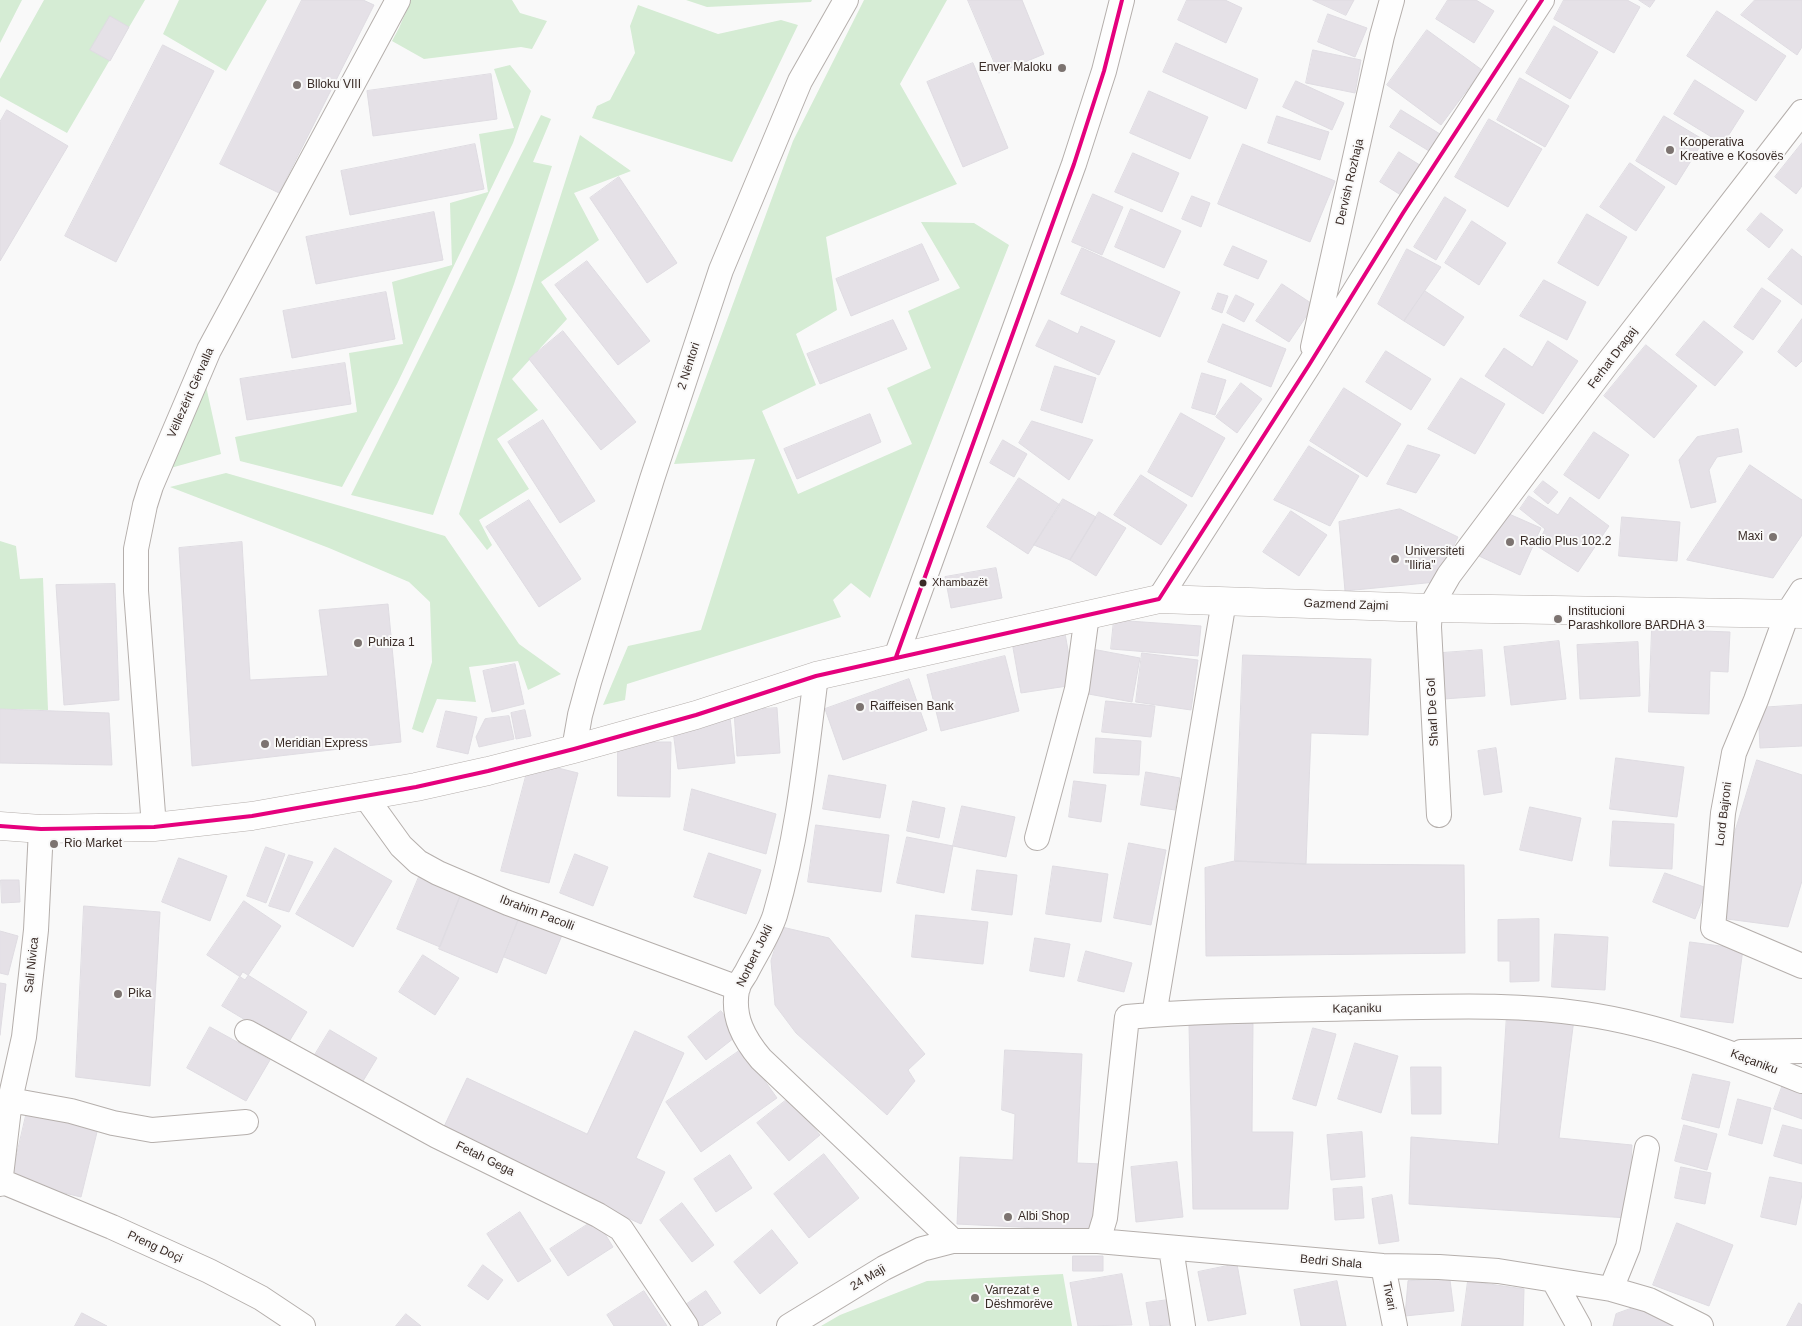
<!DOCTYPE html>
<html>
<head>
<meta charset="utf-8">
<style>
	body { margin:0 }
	canvas { display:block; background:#f9f9f9 }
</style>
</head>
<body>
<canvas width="1802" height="1326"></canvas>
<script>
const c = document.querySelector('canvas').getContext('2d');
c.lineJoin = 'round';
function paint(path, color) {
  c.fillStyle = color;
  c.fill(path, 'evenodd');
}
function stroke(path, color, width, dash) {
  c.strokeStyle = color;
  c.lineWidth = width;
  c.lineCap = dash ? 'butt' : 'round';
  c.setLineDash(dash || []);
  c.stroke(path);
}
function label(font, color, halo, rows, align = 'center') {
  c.font = font + ' Arial,sans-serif';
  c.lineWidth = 4;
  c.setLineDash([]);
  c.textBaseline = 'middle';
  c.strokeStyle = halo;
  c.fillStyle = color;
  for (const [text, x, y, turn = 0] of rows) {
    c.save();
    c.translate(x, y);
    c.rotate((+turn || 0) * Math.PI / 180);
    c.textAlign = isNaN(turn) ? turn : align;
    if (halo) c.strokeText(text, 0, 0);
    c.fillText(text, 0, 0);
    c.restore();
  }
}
const green = new Path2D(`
	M0 0H22L0 43Z
	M44 0H145L67 133 0 96V79Z
	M179 0H267L226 71 163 34Z
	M411 0H512L520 13 547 21 532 49 521 47 424 59 392 41 399 28Z
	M686 0H812L811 2 707 7Z
	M864 0H947L900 84 957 184 826 237 837 310 796 334 816 385 762 411 798 494 912 444 887 388 931 368 908 311 960 288 921 222 974 223 1009 245 870 598 851 583 833 600 841 617 627 684 625 700 603 705 628 646 701 630 755 459 674 464 793 141Z
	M638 5 718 34 781 20 798 25 732 162 592 118 597 106 610 100 635 53 630 26Z
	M510 65 531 91 513 143 397 384 342 487 240 461 235 437 357 412 349 353 403 344 392 282 452 265 450 203 488 192 479 134 514 128 494 69Z
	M541 115 551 119 533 162 552 166 514 284 433 515 351 495Z
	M580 135 631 171 574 193 599 240 541 282 567 319 512 379 538 410 497 439 529 489 479 520 492 545 487 550 459 514Z
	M206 386 221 454 167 469Z
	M226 473 445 536 519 644 561 674 528 690 518 661 469 667 476 702 437 699 423 733 412 729 432 662 430 602 409 582 329 548 170 487Z
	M0 541 16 546 20 579 43 578 48 710 0 709Z
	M1063 1274 1072 1326H821L840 1315 927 1281Z`);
const building = new Path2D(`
	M302 0H363L374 5 279 193 220 164Z
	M968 0H1022L1044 54 999 73Z
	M1187 0H1225L1242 8 1226 43 1178 20Z
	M1313 0H1354L1346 15Z
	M1448 0H1476L1494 11 1474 43 1436 19Z
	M1564 0H1627L1640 7 1614 53 1554 19Z
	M1639 0H1655L1650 7Z
	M1755 0H1802V47L1797 55 1741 15Z
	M1717 11 1786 56 1756 101 1687 56Z
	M1328 14 1367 28 1355 57 1318 42Z
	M110 16 129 27 110 61 90 50Z
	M1554 26 1598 52 1570 99 1526 73Z
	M1427 30 1482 70 1441 125 1387 85Z
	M1176 43 1258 79 1246 109 1163 72Z
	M163 45 214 71 116 262 65 236Z
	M1313 50 1361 60 1355 93 1306 83Z
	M973 63 1008 148 963 167 927 82Z
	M491 74 497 119 373 136 367 91Z
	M1520 78 1569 106 1545 147 1497 120Z
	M1695 80 1744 111 1723 144 1674 114Z
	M1296 81 1344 103 1332 130 1283 107Z
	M1149 91 1208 117 1190 159 1130 133Z
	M7 110 68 146 0 261V122Z
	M1401 110 1440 134 1429 151 1390 127Z
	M1277 116 1329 132 1320 160 1268 143Z
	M1664 116 1704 140 1676 185 1636 161Z
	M1489 119 1542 149 1508 207 1455 177Z
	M1802 143V186L1796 194 1775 177Z
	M475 144 484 189 350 215 341 171Z
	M1243 144 1335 181 1310 242 1218 204Z
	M1399 152 1423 167 1404 197 1380 182Z
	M1133 153 1179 173 1162 212 1115 192Z
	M1630 163 1665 187 1636 231 1600 207Z
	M619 177 677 263 647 283 590 198Z
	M1093 194 1123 207 1102 255 1072 242Z
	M1192 196 1210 203 1201 227 1182 219Z
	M1445 197 1466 210 1436 260 1414 247Z
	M1131 209 1181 231 1164 268 1115 247Z
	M434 212 443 260 316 284 306 237Z
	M1761 213 1783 230 1769 248 1747 230Z
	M1587 214 1627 237 1598 286 1558 263Z
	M1472 221 1506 243 1479 285 1445 263Z
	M922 244 939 280 851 316 836 279Z
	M1233 246 1267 261 1258 279 1224 265Z
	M1082 248 1180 292 1160 337 1061 294Z
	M1407 249 1441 267 1404 321 1378 304Z
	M1792 249 1802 257V305L1768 279Z
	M587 261 650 341 618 365 555 285Z
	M1544 280 1586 302 1567 340 1520 316Z
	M1282 284 1314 305 1289 342 1256 321Z
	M1762 288 1781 301 1753 340 1734 327Z
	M1425 291 1464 317 1444 346 1404 321Z
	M386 292 395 339 292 358 283 311Z
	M1218 293 1228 296 1222 313 1212 309Z
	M1236 295 1254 304 1244 322 1227 313Z
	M1802 319V361L1796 367 1778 352Z
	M893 320 907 349 820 384 807 354Z
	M1049 320 1078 334 1081 326 1115 341 1099 375 1036 346Z
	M1704 321 1743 352 1715 386 1676 355Z
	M1223 324 1286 349 1271 387 1208 362Z
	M563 331 636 422 601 450 529 359Z
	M1548 341 1578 361 1543 414 1485 376 1504 348 1532 367Z
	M1646 345 1697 386 1654 438 1604 396Z
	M1386 351 1431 379 1411 410 1366 382Z
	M345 363 351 404 247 420 240 379Z
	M1055 366 1096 378 1082 423 1041 410Z
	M1202 373 1226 380 1215 415 1192 408Z
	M1461 378 1505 404 1475 454 1428 429Z
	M1241 383 1262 399 1237 433 1216 417Z
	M1344 388 1401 424 1367 477 1310 441Z
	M1181 413 1225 438 1192 497 1148 472Z
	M870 414 881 442 797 479 784 449Z
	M543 420 595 501 560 523 508 442Z
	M1032 421 1093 440 1069 480 1019 443Z
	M1738 429 1742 452 1717 457 1709 470 1716 502 1691 508 1679 460 1697 437Z
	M1594 432 1629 455 1599 499 1564 475Z
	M1003 440 1027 454 1014 477 990 463Z
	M1408 445 1440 455 1416 493 1387 484Z
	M1309 446 1359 476 1330 526 1274 500Z
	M1750 465 1802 500V535L1773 578 1687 560Z
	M1141 475 1187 505 1161 545 1114 515Z
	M1019 478 1060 505 1028 554 987 527Z
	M1543 481 1558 492 1548 504 1534 492Z
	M1529 496 1558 515 1570 497 1609 526 1578 572 1537 546 1545 529 1520 509Z
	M1063 499 1096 517 1070 560 1034 545Z
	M529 500 581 579 539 607 486 527Z
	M1400 509 1458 537 1436 582 1345 591 1339 522Z
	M1500 510 1541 528 1520 575 1479 556Z
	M1291 511 1327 535 1299 576 1263 552Z
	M1099 512 1126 528 1096 576 1070 560Z
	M1622 517 1680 522 1677 561 1619 556Z
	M242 542 250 680 328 676 319 610 388 604 401 742 192 766 179 548Z
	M996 568 1002 598 951 608 945 577Z
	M115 584 119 700 64 705 56 585Z
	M1114 620 1201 626 1198 656 1111 649Z
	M1652 629 1730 632 1728 672 1710 671 1709 714 1649 712Z
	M1065 633 1074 685 1021 693 1012 642Z
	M1559 641 1566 699 1511 705 1504 647Z
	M1638 642 1640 696 1580 699 1577 645Z
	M1092 649 1140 658 1132 702 1083 693Z
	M1482 650 1485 696 1444 699 1442 653Z
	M1142 653 1198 660 1191 710 1136 702Z
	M1243 655 1371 659 1368 735 1311 733 1306 864 1235 861Z
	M1005 656 1019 711 941 731 927 675Z
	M515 664 524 704 492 712 483 671Z
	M909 679 927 730 843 760 825 709Z
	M1106 701 1155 706 1151 737 1102 732Z
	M1802 705V746L1760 748 1758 708Z
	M777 708 780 753 737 756 734 711Z
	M0 709 109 713 112 765 0 763Z
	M525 710 531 736 516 739 511 713Z
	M446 711 477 717 468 754 437 747Z
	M509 716 514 739 479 747 476 737 485 719Z
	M730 717 735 763 678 769 672 723Z
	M1096 738 1141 741 1139 775 1094 773Z
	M618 742H671L670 797 618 796Z
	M1496 748 1502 792 1484 795 1478 751Z
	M1616 758 1684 767 1677 817 1610 809Z
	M1757 760 1802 775V881L1788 927 1727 919 1733 838Z
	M530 761 578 773 549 883 501 871Z
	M1146 772 1180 778 1175 810 1141 805Z
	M829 775 886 785 880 818 823 809Z
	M1074 781 1106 785 1101 822 1069 817Z
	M692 789 776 814 766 854 684 830Z
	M913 801 945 808 939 838 907 831Z
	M962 806 1015 817 1006 857 953 846Z
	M1530 807 1581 818 1572 861 1520 850Z
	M1613 821 1674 824 1672 869 1610 866Z
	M816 825 889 835 881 892 808 882Z
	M907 837 953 846 944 893 897 883Z
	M1129 843 1166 850 1151 925 1114 918Z
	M266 847 285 854 266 903 247 896Z
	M335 848 392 881 353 947 296 914Z
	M709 853 761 870 746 914 694 897Z
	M575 854 608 867 593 906 560 893Z
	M289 855 313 862 289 912 269 906Z
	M179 858 227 876 210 921 162 902Z
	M1235 861 1306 864 1464 865 1465 953 1206 956 1205 868Z
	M1053 866 1108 874 1101 922 1046 914Z
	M977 870 1017 875 1012 915 972 910Z
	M1665 873 1707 888 1695 919 1653 902Z
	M419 877 461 894 440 947 397 929Z
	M1 880H19L20 902 2 903Z
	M461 894 519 918 497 973 439 949Z
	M244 901 281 926 245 980 207 955Z
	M84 906 160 912 150 1086 76 1077Z
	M916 915 988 922 983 964 912 957Z
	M519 918 562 935 546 974 504 957Z
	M1539 919V981L1510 982V961H1498V920Z
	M782 927 829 938 925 1054 908 1070 915 1081 887 1115 796 1033 775 1005 771 961Z
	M0 931 18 936 8 975 0 973Z
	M1555 934 1608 937 1605 990 1552 987Z
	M1035 938 1070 944 1064 977 1030 971Z
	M1690 942 1743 949 1733 1023 1681 1017Z
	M1086 951 1132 963 1124 992 1078 981Z
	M423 955 459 978 435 1015 399 992Z
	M243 972 307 1012 287 1045 222 1006Z
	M0 983 6 984 0 1035Z
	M721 1011 739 1034 706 1060 688 1037Z
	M1507 1014 1574 1019 1559 1138 1632 1145 1628 1218 1409 1204 1411 1137 1498 1144Z
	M1253 1024 1252 1132H1293L1288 1209H1193L1189 1025Z
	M210 1027 270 1060 246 1101 187 1068Z
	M1313 1028 1336 1034 1316 1106 1293 1099Z
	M330 1030 377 1058 360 1086 313 1058Z
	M635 1031 684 1053 636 1158 665 1172 641 1224 441 1133 467 1078 587 1134Z
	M1355 1043 1398 1056 1381 1113 1338 1099Z
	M742 1049 777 1098 701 1152 666 1102Z
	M1005 1050 1082 1054 1077 1163 1102 1164 1099 1231 957 1224 960 1157 1013 1160 1015 1114 1002 1110Z
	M1411 1067H1441V1114H1412Z
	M1693 1074 1730 1082 1719 1128 1682 1119Z
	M1785 1079 1802 1085V1119L1774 1109Z
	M789 1098 820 1135 789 1161 757 1123Z
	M1738 1099 1771 1108 1762 1144 1729 1135Z
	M28 1107 99 1124 81 1197 11 1180Z
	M1684 1125 1717 1134 1707 1170 1675 1161Z
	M1783 1125 1802 1130V1164L1774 1156Z
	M1362 1132 1365 1177 1331 1180 1327 1135Z
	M824 1154 859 1198 809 1238 774 1194Z
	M730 1155 752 1188 716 1212 694 1179Z
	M1177 1162 1183 1217 1136 1222 1131 1167Z
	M1681 1167 1711 1173 1705 1204 1675 1198Z
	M1770 1177 1802 1183V1194L1796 1225 1761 1217Z
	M1362 1187 1364 1218 1335 1220 1333 1189Z
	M1392 1195 1399 1241 1379 1244 1372 1199Z
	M682 1203 714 1245 692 1262 660 1220Z
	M520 1212 551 1261 518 1282 487 1234Z
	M596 1219 613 1247 568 1276 550 1249Z
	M1677 1223 1733 1245 1709 1306 1653 1285Z
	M772 1230 798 1263 760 1294 734 1262Z
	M1073 1256H1103V1271H1073Z
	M1237 1264 1246 1314 1208 1321 1198 1272Z
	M483 1265 503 1280 488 1300 468 1286Z
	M1122 1274 1132 1325 1078 1326 1070 1283Z
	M1450 1280 1454 1311 1405 1316 1408 1281Z
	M1337 1281 1346 1326H1301L1294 1290Z
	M1468 1281 1524 1289 1523 1326H1462Z
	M644 1291 667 1326H614L607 1315Z
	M706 1291 721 1313 702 1326H698L684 1306Z
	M1168 1300 1172 1325 1150 1326 1146 1303Z
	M1799 1303 1802 1305V1326H1787Z
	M1644 1304 1692 1326H1613L1616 1314Z
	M82 1313 107 1326H75Z
	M406 1314 421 1326H396Z`);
const street = new Path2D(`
	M1313 347 1382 36 1392 0
	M1802 591 1787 614 1756 700 1734 753 1723 813 1713 928 1802 966
	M1159 599 1309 365 1403 213 1542 0
	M896 657 1074 164 1104 71 1122 0
	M816 676C806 756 798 837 775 915 769 934 755 955 746 973 743 978 738 984 737 990 732 1017 744 1039 761 1059L953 1241
	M574 749 580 715 589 682 652 479 721 270 800 81 846 0
	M365 796 401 846 418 862 438 873 508 903 738 988
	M1439 815 1429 627 1430 608 1449 575 1607 364 1802 112
	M154 827 136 591V549L145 505 151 486 209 350 398 0
	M1037 838 1077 689 1087 615
	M1154 1015 1224 601
	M247 1032 437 1136 598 1215 621 1229 686 1326
	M1741 1052 1802 1051
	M10 1100 71 1111 113 1123 152 1130 246 1122
	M1 1181 112 1227 209 1271 261 1298 303 1326
	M0 1184 10 1100 24 1037 36 930 41 829
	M1098 1241 1105 1218 1127 1017C1206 1010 1287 1010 1366 1008 1439 1007 1513 1003 1585 1014 1660 1025 1732 1053 1802 1081
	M1171 1248 1183 1326
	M1383 1266 1395 1326
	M1554 1281 1579 1326
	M1611 1289 1628 1247 1647 1148
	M789 1326 884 1268 922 1249 953 1241H1098L1383 1266 1439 1267 1498 1271 1611 1289 1649 1300 1701 1326`);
const secondary = new Path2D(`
	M0 826 41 829 154 827 252 816 416 787 488 771 574 749 696 715 816 676 1159 599 1430 608 1802 614`);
const bus1 = new Path2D(`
	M896 657 1074 164 1104 71 1122 0
	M0 826 41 829 154 827 252 816 416 787 488 771 574 749 696 715 816 676 1159 599 1309 365 1403 213 1542 0`);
const markers = [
	[1062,68,5,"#7c7370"],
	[297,85,5,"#7c7370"],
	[1670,150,5,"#7c7370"],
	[1773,537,5,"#7c7370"],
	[1510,542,5,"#7c7370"],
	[1395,559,5,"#7c7370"],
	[923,583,4.5,"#392b26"],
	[1558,619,5,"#7c7370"],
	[358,643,5,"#7c7370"],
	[860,707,5,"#7c7370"],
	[265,744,5,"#7c7370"],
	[54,844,5,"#7c7370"],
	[118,994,5,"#7c7370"],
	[1008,1217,5,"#7c7370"],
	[975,1298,5,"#7c7370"]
];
const busNames = [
	["Xhambazët",932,583]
];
const poiNames = [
	["Enver Maloku",1052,68,"right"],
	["Blloku VIII",307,85],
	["Kooperativa",1680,143],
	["Kreative e Kosovës",1680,157],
	["Maxi",1763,537,"right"],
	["Radio Plus 102.2",1520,542],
	["Universiteti",1405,552],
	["\"Iliria\"",1405,566],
	["Institucioni",1568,612],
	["Parashkollore BARDHA 3",1568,626],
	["Puhiza 1",368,643],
	["Raiffeisen Bank",870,707],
	["Meridian Express",275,744],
	["Rio Market",64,844],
	["Pika",128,994],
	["Albi Shop",1018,1217],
	["Varrezat e",985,1291],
	["Dëshmorëve",985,1305]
];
const streetNames = [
	["Dervish Rozhaja",1350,182,-77],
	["Ferhat Dragaj",1613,358,-53],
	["2 Nëntori",689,366,-72],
	["Vëllezërit Gërvalla",191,393,-66],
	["Gazmend Zajmi",1346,605,2],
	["Sharl De Gol",1433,712,-93],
	["Lord Bajroni",1724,814,-83],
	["Ibrahim Pacolli",537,913,21],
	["Norbert Jokli",755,956,-64],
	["Sali Nivica",32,965,-84],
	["Kaçaniku",1357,1009,-1],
	["Kaçaniku",1754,1062,21],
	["Fetah Gega",485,1159,26],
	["Preng Doçi",155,1247,25],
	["Bedri Shala",1331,1262,5],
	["24 Maji",868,1278,-31],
	["Tivari",1389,1296,79]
];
paint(green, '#d5ecd4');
paint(building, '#e5e1e7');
stroke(building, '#dfdce2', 1);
stroke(street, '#b5afac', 26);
stroke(secondary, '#b5afac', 29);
stroke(street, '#fefefe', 24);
stroke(secondary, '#fefefe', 28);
stroke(bus1, '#e5007d', 4);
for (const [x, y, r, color] of markers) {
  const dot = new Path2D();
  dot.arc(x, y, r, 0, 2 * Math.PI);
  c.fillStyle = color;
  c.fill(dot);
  stroke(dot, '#f9f9f9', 2);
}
label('11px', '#392b26', '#f9f9f9', busNames, 'left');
label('12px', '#392b26', '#f9f9f9', poiNames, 'left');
label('12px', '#392b26', '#f9f9f9', streetNames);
</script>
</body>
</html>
